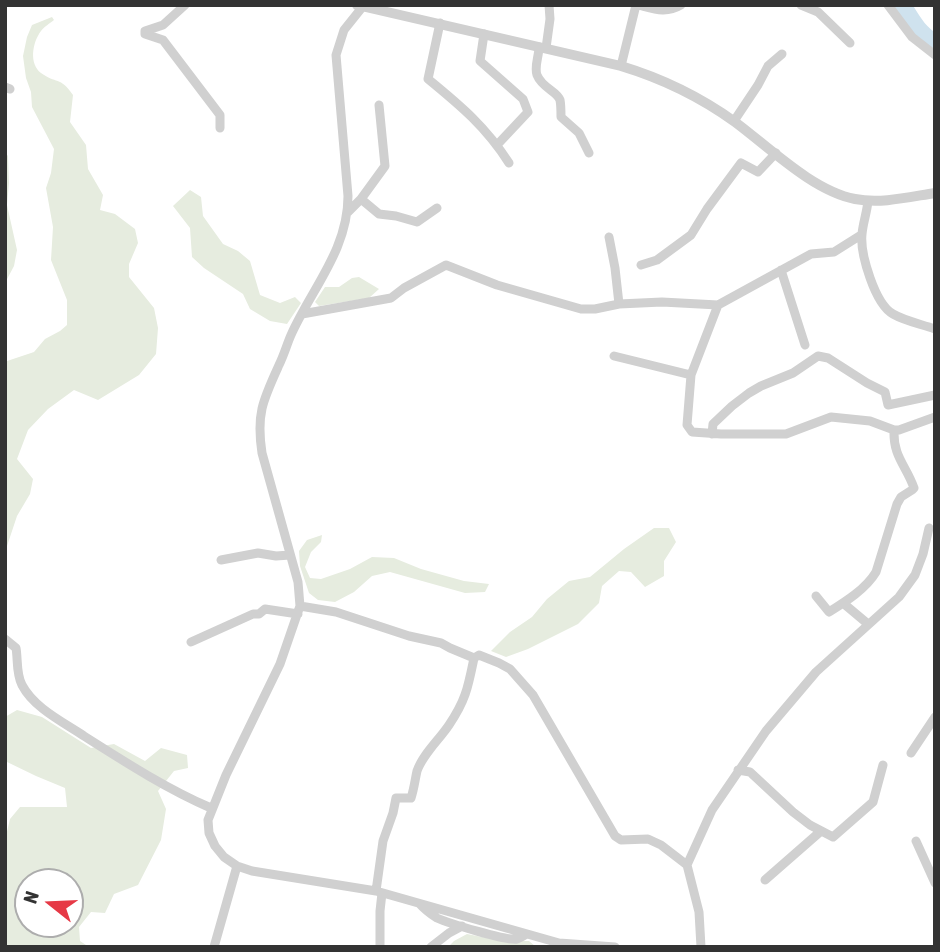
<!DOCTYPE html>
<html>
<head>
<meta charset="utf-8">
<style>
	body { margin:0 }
	#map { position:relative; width:940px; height:952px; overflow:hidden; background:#fff; font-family:"Asap Condensed",sans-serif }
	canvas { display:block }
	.frame { position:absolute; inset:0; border:7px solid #333; pointer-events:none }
	.north { position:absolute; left:14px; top:868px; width:70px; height:70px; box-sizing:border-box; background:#fff; border:2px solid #adadad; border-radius:50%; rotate:288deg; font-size:19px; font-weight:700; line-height:28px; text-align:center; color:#333 }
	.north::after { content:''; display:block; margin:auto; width:24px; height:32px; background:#e63946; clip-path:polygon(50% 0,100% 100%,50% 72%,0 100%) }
</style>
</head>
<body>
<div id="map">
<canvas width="940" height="952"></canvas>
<div class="frame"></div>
<div class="north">N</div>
</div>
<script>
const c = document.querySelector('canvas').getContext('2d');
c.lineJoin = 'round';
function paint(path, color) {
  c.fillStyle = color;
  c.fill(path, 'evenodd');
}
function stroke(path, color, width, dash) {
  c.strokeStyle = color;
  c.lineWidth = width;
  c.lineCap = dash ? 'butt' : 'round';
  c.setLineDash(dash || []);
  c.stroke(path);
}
const green = new Path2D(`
	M52 17 54 20C50 23 44 27 41 31 32 43 29 64 41 73 56 84 60 76 73 95L70 122 86 145 88 169 103 195 100 210 115 214 135 229 138 243 129 264V277L154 308 158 328 156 354 139 375 98 400 74 390 48 409 28 430 17 459 33 479 30 494 17 516 5 552V360L7 361 34 352 45 339 60 331 67 325V300L51 260 53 227 46 188 51 173 54 149 32 107 31 92 26 78 23 56 27 37 32 25Z
	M5 152 8 156 9 183 7 205 17 250 14 266 5 283Z
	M190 190 201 197 203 216 223 244 238 251 250 261 260 295 280 303 295 297 301 303 287 324 270 321 250 309 243 294 204 268 192 257 190 228 173 206Z
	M359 277 379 289 369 298 319 306 315 302 325 287H339L352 278Z
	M654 528H669L676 542 664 561V576L645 587 631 572 619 571 602 586 599 603 578 624 528 649 506 657 491 651 510 632 532 617 547 599 569 581 590 577 624 549Z
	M322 535 321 542 311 552 305 567 310 578 321 579 350 569 372 557 394 558 421 569 464 581 489 584 485 592 465 593 390 572 372 576 354 592 335 602 318 600 309 593 300 566 299 551 307 540Z
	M17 710 42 717 91 748 114 744 145 761 161 748 187 755 188 768 174 771 158 791 166 809 161 840 138 885 114 894 105 913 91 912 79 927 80 941 89 947H5V840L10 819 20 807H67L65 788 36 776 5 761V717ZM28 882H70V924H28Z
	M467 934 502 941H529L535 946 448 947 454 941Z`);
const river = new Path2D(`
	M902 5C914 24 916 30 935 44`);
const minor = new Path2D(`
	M185 5 163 25 145 31V34L163 40 220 115V128
	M364 5 344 30 336 55 348 196C348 250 312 288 291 335 287 344 284 355 279 365 263 400 256 414 262 453L298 582 300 606 280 664 226 775 208 820 209 833 215 846 224 857 237 866 252 871 376 891 559 943 615 947
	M638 5C654 9 666 14 681 5
	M801 5 818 12 850 43
	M888 5 912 37 935 55
	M440 23 428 79C461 106 486 127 509 163
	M484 34 480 61 523 99 528 112 497 145
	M539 47C539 56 534 67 537 75 542 88 557 91 560 100 561 105 561 112 561 117L579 133 589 153
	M546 48 550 19 549 5
	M621 66 636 5
	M5 87 10 89
	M734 121 758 85 768 66 782 54
	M361 199 379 214 396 216 417 222 437 208
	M868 201C867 212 863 223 862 234 860 254 875 304 893 314 905 321 921 324 935 329
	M348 212 361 199 385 166 379 105
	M609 237 615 268 619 304
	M641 265 657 260 691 235 707 209 741 163 758 172 776 153
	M781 270 805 345
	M718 305 691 375 687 425 692 432 721 434H786L831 417 870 421 894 430H899L935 417
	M302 314 391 298 404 288 446 265 497 285 581 309H595L619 304 662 302 718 305 811 254 834 252 861 235
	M614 356 691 375
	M712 434 713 424 732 406 749 393 761 386 793 373 818 356 828 358 867 383 885 392 888 405 935 395
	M221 560 258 553 276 556 290 555
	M816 596 829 612C845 602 866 589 876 572L897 504 901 497 912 490 914 488C906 465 893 457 894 430
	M843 603 868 624
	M300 606 336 612 409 636 441 643 450 648 474 658 479 655 499 663 510 669 533 695 615 836 621 840 648 839 661 845 687 865 699 912 701 947
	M5 639 16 648C18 659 16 674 22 685 34 708 63 722 84 736 125 762 167 789 211 808
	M191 642 253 614H259L265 609 298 614
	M911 753 935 717
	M738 770 750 772 793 812 810 825 833 837 873 802 883 765
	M916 841 935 883
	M687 865 712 810 766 731 816 672 899 597 915 575 923 554 929 528
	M765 880 821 831
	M376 891 383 841 393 813 396 798H411C414 789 415 780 417 771 423 754 439 740 449 725 466 700 468 687 474 658
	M420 904C425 910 431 914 437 918 448 923 506 941 517 939 520 938 523 936 527 934
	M214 947 237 866
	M380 947V911L382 893
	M431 947 449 933 462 926`);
const tertiary = new Path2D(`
	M357 5 621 66C664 79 699 96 735 122 770 148 813 191 855 199 881 204 909 197 935 193`);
paint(green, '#e6ecdf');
stroke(river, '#cfe2ee', 18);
stroke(minor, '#d0d0d0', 9);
stroke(tertiary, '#d0d0d0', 10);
</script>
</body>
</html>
